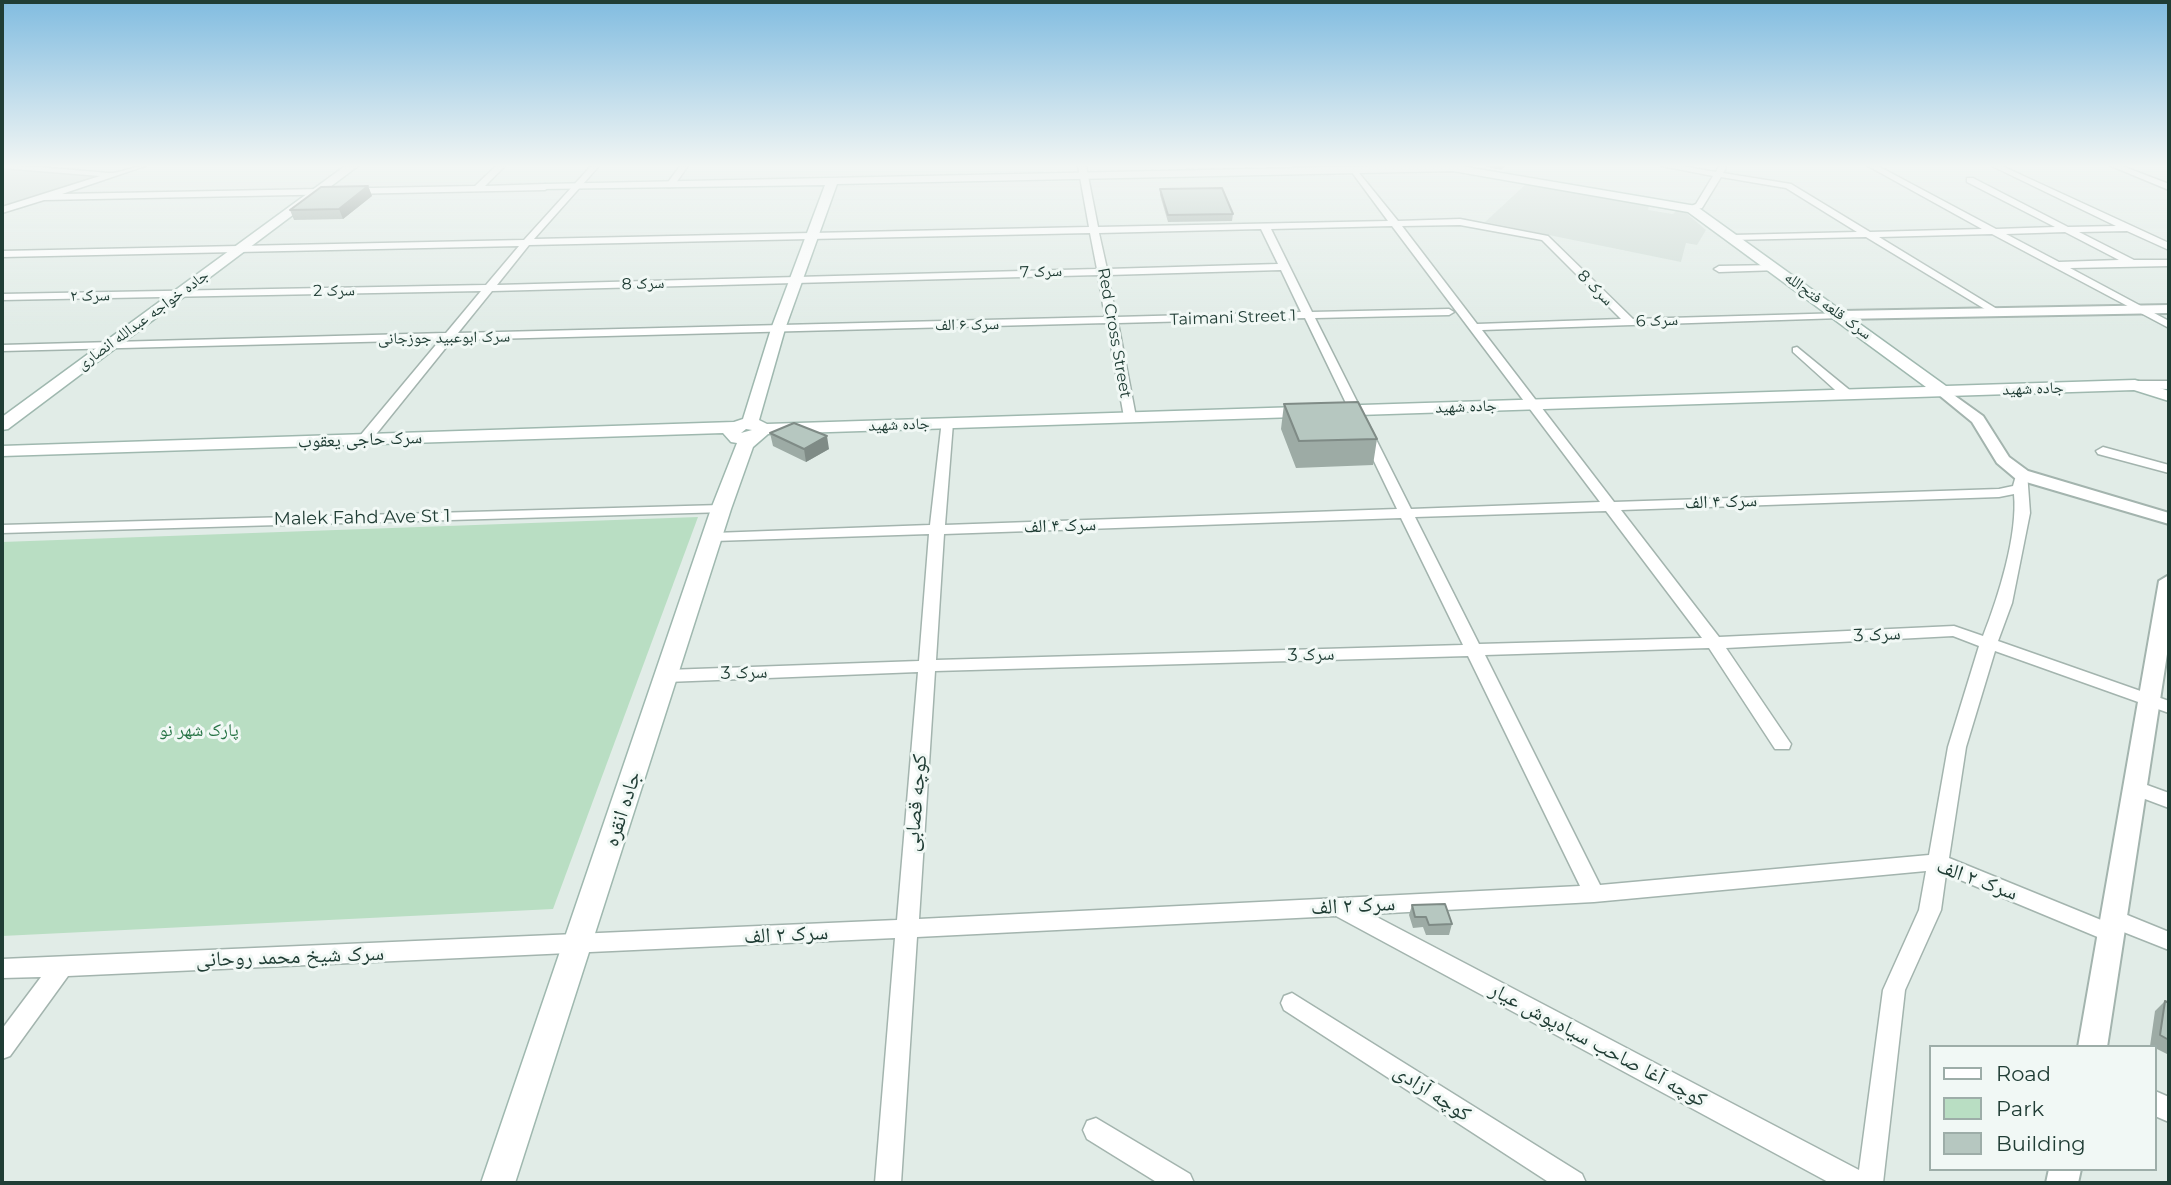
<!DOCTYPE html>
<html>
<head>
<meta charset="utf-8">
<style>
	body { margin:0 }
	#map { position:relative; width:2171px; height:1185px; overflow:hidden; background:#e1ece7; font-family:Montserrat,sans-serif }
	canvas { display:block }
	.frame { position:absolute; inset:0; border:4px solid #203d35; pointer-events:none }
	.legend { position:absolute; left:1929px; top:1045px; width:228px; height:126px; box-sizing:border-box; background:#f1f8f5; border:2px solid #9dada8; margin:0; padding:9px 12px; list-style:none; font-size:21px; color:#203d35 }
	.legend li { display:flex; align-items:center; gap:14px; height:35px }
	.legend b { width:35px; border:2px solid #9dada8 }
</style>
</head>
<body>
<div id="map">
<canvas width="2171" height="1185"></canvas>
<div class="frame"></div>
<ul class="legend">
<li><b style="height:9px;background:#fff"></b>Road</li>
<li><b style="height:19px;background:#b9dec3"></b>Park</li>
<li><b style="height:19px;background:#b6c7c0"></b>Building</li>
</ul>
</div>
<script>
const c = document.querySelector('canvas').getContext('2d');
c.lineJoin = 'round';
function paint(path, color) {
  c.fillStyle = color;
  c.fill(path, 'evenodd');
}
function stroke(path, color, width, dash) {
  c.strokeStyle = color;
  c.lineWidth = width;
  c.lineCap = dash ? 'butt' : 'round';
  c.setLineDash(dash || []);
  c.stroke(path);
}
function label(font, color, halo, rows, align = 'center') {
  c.font = font + ' Montserrat,"Noto Naskh Arabic",sans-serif';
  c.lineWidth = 6;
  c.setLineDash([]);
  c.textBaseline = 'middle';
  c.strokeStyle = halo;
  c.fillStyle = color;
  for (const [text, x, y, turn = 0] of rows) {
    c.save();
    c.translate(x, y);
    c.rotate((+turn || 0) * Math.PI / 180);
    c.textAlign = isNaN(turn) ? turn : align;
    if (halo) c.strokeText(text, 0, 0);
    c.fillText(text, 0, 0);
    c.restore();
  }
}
const built = new Path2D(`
	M2 167 107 174 2 208Z
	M1526 184 1649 206 1648 210 1673 214 1676 211 1685 212 1706 230 1697 245 1686 243 1681 262 1485 222Z`);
const green = new Path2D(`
	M698 517 553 909 2 936V542Z`);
const minor = new Path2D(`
	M2 166C37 166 73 170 108 173 119 174 133 166 145 166L62 194 475 186 496 166H505L485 186 545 184 549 187 545 190 44 200 2 213V207L100 176 2 168Z
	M591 166H599L534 239 1089 227 1078 166H1086L1098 227 1388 221 1351 171 1355 168 1398 221 1460 219 1548 236 1633 319 1845 313 1846 315 1841 318 1482 330 1614 502 1999 489 2013 486 2017 472H2027L2030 513 2012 603 1998 641 2169 701V713L1995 651 1966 747 1949 858 2106 922 2107 913 2115 910 2169 932V950L2121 931 2123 934 2120 940 2112 943 1946 874 1941 910 1905 990 1883 1183H1830L1336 916 917 937 901 1183H875L895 938 68 976 10 1056 2 1059V1029L41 977 2 978V959L897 920 918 672 667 682 658 676 667 670 919 661 929 534 714 541 707 537 714 533 930 525 942 420 947 419 953 423 945 525 1397 509 1305 318 1118 323 1136 417 1130 421 1124 417 1107 323 452 340 369 443H359V437L440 340 2 351V345L446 333 481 291 2 300V294L486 285 519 246 2 257V251L524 240ZM1460 225 1542 240 1621 319 1477 324 1402 226ZM1392 226 1600 502 1411 509 1315 318 1449 315 1454 312 1449 309 1312 312 1271 229ZM1261 229 1278 264 1107 269 1099 233ZM1090 233 1097 269 497 285 529 245ZM1281 270 1301 312 1116 317 1108 275ZM1098 275 1105 317 458 333 492 291ZM2014 494C2018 535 1998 598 1983 636L1954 626 1719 637 1621 510 1999 497ZM1606 511 1702 638 1479 644 1415 517ZM1401 518 1463 645 936 660 944 534ZM1953 636 1979 646 1948 747 1929 855 1600 885 1485 655 1709 648 1775 749H1789L1791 744 1726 648ZM1468 656 1580 886 919 919 935 671ZM1926 871 1919 910 1883 990 1859 1170 1371 914 1594 902Z
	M680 166H688L673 187H667L666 185Z
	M1662 166H1681L1716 172 1719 166H1724L1726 168 1723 173 1791 184 1870 232 1982 229 1868 166H1878L1996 229 2055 227 1967 182V178H1973L2068 227 2116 226 1992 166H2002L2169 243V250L2127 231 2079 232 2134 260H2169V266L2070 268 2169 321V328L1992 234 1879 237 1997 309 1998 311 1993 314 1866 237 1730 240 1728 238 1733 235 1857 232 1786 188 1721 177 1702 208 1689 211V207L1696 204 1713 176ZM2065 232 2119 260 2059 262 2006 234Z
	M2111 166H2122L2169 184V190Z
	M1775 265 1780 268 1779 270 1719 272 1714 269 1719 266Z
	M1797 347 1852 392V398H1844L1793 352V348Z
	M2135 381H2169V389L2131 388V382Z
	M2103 447 2169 465V473L2098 454 2096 451Z
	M721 505 728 509 726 512 2 533V525Z
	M2136 781 2169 793V808L2129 793 2126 788 2129 783Z
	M1292 993 1582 1174 1586 1183H1550L1284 1010 1281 1003 1284 996Z
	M2155 1091 2169 1097V1122L2155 1116Z
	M1096 1118 1190 1174 1194 1183H1158L1087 1139 1083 1130 1087 1121Z`);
const tertiary = new Path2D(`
	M2169 305V313L1841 319 1834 315 1841 311Z
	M1944 388 1983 416 2009 457 2028 471 2169 513V524L2016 479 1997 463 1972 422 1939 395 1937 392Z
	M2169 575V641L2107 1047H2078L2159 581Z
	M2049 1169H2081L2078 1183H2046Z`);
const secondary = new Path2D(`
	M345 166H358L8 429 2 430V417Z
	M1394 166H1460L1696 206 1946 386 2135 380 2169 391V401L2134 390 768 434 753 447 731 509 515 1183H481L711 509 737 443 731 442 723 433 2 456V446L734 422 743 419 771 329 825 185 541 189 539 187 545 184ZM1453 171 1688 212 1926 387 767 424 759 420 785 329 837 184ZM746 429 752 430 741 433Z`);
const wall = new Path2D(`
	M1486 166H1505L1501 170 1486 167Z
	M368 186 372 196 343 219 294 220 290 210Z
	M1160 189 1233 214 1232 221 1168 222 1160 195Z
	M1284 404 1377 439 1373 465 1296 468 1281 429Z
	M770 433 829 449 806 462 773 446Z
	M1412 905 1452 924 1449 935H1426L1423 927 1413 928 1409 915Z
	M2165 1001 2169 1003V1055L2155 1048V1047L2150 1046 2155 1011Z`);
const shadedWall = new Path2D(`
	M368 186 372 196 343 219 339 209Z
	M827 436 829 449 806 462 804 449Z`);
const building = new Path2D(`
	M368 186 339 209 290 210 321 187Z
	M1222 188 1233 214 1168 215 1160 189Z
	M1358 402 1377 439 1299 441 1284 404Z
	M794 423 827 436 804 449 770 433Z
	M1445 904 1452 924 1429 925 1426 917H1415L1412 905Z
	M2165 1001 2169 1003V1040L2160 1035Z`);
const farStreetnames = [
	["سرک 7",1041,272,-2],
	["سرک 8",643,284,-2],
	["سرک 8",1595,288,45],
	["سرک 2",334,291,-1],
	["سرک ۲",90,296,-1],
	["سرک قلعه فتح‌الله",1828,306,36],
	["Taimani Street 1",1233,318,-2],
	["جاده خواجه عبدالله انصاری",143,320,-36],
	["سرک 6",1657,321,-2],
	["سرک ۶ الف",967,325,-1],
	["Red Cross Street",1114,333,80],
	["سرک ابوعبید جوزجانی",444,338,-1],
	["جاده شهید",2033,389,-2],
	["جاده شهید",1466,407,-2],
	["جاده شهید",899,425,-2]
];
const streetNames = [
	["سرک حاجی یعقوب",360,440,-2],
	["سرک ۴ الف",1721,502,-2],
	["Malek Fahd Ave St 1",362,518,-1],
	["سرک ۴ الف",1060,526,-2],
	["سرک 3",1877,635,-3],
	["سرک 3",1311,655,-2],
	["سرک 3",744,673,-2]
];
const parkNames = [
	["پارک شهر نو",199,731]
];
const nearStreetnames = [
	["کوچه قصابی",916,803,-85],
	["جاده انقره",623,809,-72],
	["سرک ۲ الف",1977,880,20],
	["سرک ۲ الف",1353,906,-3],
	["سرک ۲ الف",786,935,-3],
	["سرک شیخ محمد روحانی",290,957,-2],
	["کوچه آغا صاحب سیاه‌پوش عیار",1598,1045,28],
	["کوچه آزادی",1432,1093,33]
];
paint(built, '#cfdcd6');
paint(green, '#b9dec3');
stroke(minor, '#a3b4ae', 3);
stroke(tertiary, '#a3b4ae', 4);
stroke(secondary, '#9fb8af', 3);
paint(minor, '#fff');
paint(tertiary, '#fff');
paint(secondary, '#fff');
paint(wall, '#9daba5');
paint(shadedWall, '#7f8b86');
paint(building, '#b6c7c0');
stroke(building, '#7f8b86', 2);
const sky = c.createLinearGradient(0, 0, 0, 332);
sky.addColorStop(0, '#81bce0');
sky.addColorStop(0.5, '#f2f6f4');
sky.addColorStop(1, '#f2f6f400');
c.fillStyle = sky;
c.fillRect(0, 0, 2171, 332);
label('16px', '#203d35', '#f1f8f5', farStreetnames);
label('18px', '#203d35', '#f1f8f5', streetNames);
label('18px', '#297547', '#f1f8f5', parkNames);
label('21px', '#203d35', '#f1f8f5', nearStreetnames);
</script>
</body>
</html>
